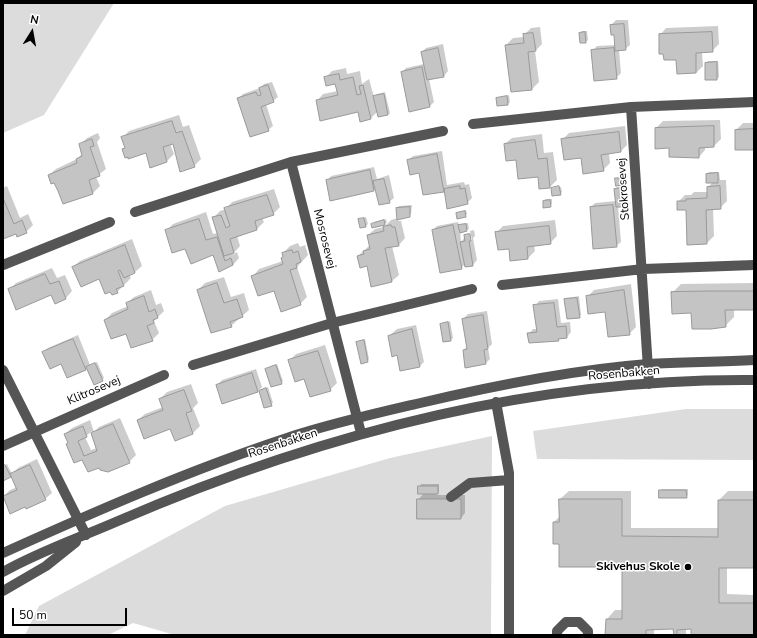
<!DOCTYPE html>
<html>
<head>
<meta charset="utf-8">
<style>
	body { margin:0 }
	#map { position:relative; width:757px; height:638px; overflow:hidden; background:#fff; font-family:"Nunito Sans",sans-serif }
	canvas { display:block }
	.frame { position:absolute; inset:0; border:4px solid #000; pointer-events:none }
	.north { position:absolute; left:12px; top:12px; width:40px; height:40px; -webkit-text-stroke:3px #fff; paint-order:stroke; rotate:11deg; font-size:11px; font-weight:700; line-height:16px; text-align:center; color:#000 }
	.north::after { content:''; display:block; margin:auto; width:14px; height:18px; background:#000; clip-path:polygon(50% 0,100% 100%,50% 72%,0 100%) }
	.scale { position:absolute; left:12px; top:608px; width:115px; height:18px; box-sizing:border-box; border:2px solid #000; border-top:0; padding-left:5px; font-size:12px; line-height:14px; white-space:nowrap; color:#000; -webkit-text-stroke:3px #fff; paint-order:stroke }
</style>
</head>
<body>
<div id="map">
<canvas width="757" height="638"></canvas>
<div class="frame"></div>
<div class="north">N</div>
<div class="scale">50 m</div>
</div>
<script>
const c = document.querySelector('canvas').getContext('2d');
c.lineJoin = 'round';
function paint(path, color) {
  c.fillStyle = color;
  c.fill(path, 'evenodd');
}
function stroke(path, color, width, dash) {
  c.strokeStyle = color;
  c.lineWidth = width;
  c.lineCap = dash ? 'butt' : 'round';
  c.setLineDash(dash || []);
  c.stroke(path);
}
function label(font, color, halo, rows, align = 'center') {
  c.font = font + ' "Nunito Sans",sans-serif';
  c.lineWidth = 3;
  c.setLineDash([]);
  c.textBaseline = 'middle';
  c.strokeStyle = halo;
  c.fillStyle = color;
  for (const [text, x, y, turn = 0] of rows) {
    c.save();
    c.translate(x, y);
    c.rotate((+turn || 0) * Math.PI / 180);
    c.textAlign = isNaN(turn) ? turn : align;
    if (halo) c.strokeText(text, 0, 0);
    c.fillText(text, 0, 0);
    c.restore();
  }
}
const green = new Path2D(`
	M3 3H114L44 115 3 133Z
	M686 409H754V460L537 459 533 431Z
	M492 436 491 635H175L133 623 108 635H25L39 606 225 506 390 458Z`);
const shadow = new Path2D(`
	M616 20H628L630 45 625 49 619 50 621 73 616 78 592 51 597 46 616 45 615 34 611 25Z
	M718 26 719 44 712 51 702 52 703 66 696 73H678L677 59 660 35 666 28Z
	M540 27 542 44 535 51 539 82 532 89 512 91 506 45 513 38 524 37V35L531 28Z
	M582 31H587L588 40 586 42H581L580 33Z
	M443 44 448 71 444 76 429 79 434 102 430 106 402 72 406 68 424 64 422 52 426 48Z
	M708 61H718L719 77 717 79H706V63Z
	M346 68 347 74 360 71 362 84 369 79 374 97 377 94 385 92 390 113 388 115 378 111 371 118 361 121 359 111 317 101 323 94 338 91 336 82 325 78 332 71Z
	M272 82 278 97 273 101 266 104 273 126 268 130 239 98 243 94 260 88 264 84Z
	M509 95 510 102 508 104 497 98Z
	M179 115 183 127 189 125 201 159 194 166 174 143 170 144 174 154 167 161 151 166 146 152 123 149 125 147 122 138 129 131Z
	M720 120 721 139 714 146H705V150L699 157 670 147 656 148V128L663 121Z
	M743 123H754V149L736 130Z
	M625 126 627 145 621 151 609 153 610 163 603 170 582 156 562 140 569 133Z
	M98 133 100 138 97 142 106 169 96 177 100 186 93 193 64 203 54 182 49 175 56 169 77 159 83 153 80 145 87 138Z
	M542 134 544 153 553 152 557 180 550 187 540 188 539 176 517 159 505 144 512 138Z
	M442 151 447 185 464 182 465 185 469 184 472 198 467 203 445 191 424 194 420 172 408 160 413 156Z
	M374 167 377 179 389 175 394 198 389 202 376 188 374 190 331 200 327 181 331 176Z
	M709 172H719L720 180H726L727 201 720 208H713L714 236 707 243 687 209 678 202 685 195H691L694 192H708V187L713 182 707 174Z
	M625 176 626 182 624 184 616 179 618 177Z
	M7 186 20 218 28 214 33 225 26 232 17 233 3 238V188Z
	M561 187 562 192 560 194 552 189Z
	M617 187H624L625 204 618 206 621 242 616 246 591 207 595 203 616 201 615 189Z
	M274 189 280 207 273 214 262 218 264 222 257 229 237 236 240 246 232 255 237 252 239 258 233 265 219 270 214 253 186 247 166 231 173 224 206 212 213 234 218 233 213 218 220 211 226 209 232 202Z
	M546 199H552V204L550 206 544 201Z
	M412 205 411 214 409 216 398 219V221H401L405 238 399 245 392 246 399 275 392 281 372 286 367 265 358 256 370 245 368 235 375 229 384 227 391 220 398 218 397 208 399 206Z
	M466 210 467 214 465 216 457 213Z
	M366 217 368 224 366 226 359 220Z
	M386 219 387 223 373 227 374 222Z
	M555 220 557 236 550 243 534 245 535 251 528 258 510 248 496 233 503 226Z
	M458 222 459 227 461 224 468 223 469 229 460 232 461 242 468 233 470 241 472 240 470 231 474 230 475 236 473 238 477 260 473 265 465 264 461 268 433 230 437 226Z
	M132 239 142 266 135 272 129 275 131 278 117 292 99 278 73 267 80 261Z
	M298 243 300 247 305 245 308 255 297 267 307 297 300 304 253 276 259 269 283 261V253L290 246Z
	M52 268 57 278 65 275 72 291 66 298 52 294 9 290 16 283Z
	M224 277 231 297 244 293 249 310 231 326 198 290 205 283Z
	M754 283V309H734V317L725 326 692 312 672 293 681 284Z
	M631 284 636 327 629 334 606 311 587 297 594 290Z
	M151 290 156 305 161 303 164 311 154 321 159 333 152 340 127 332 105 320 112 313 128 306 127 303 134 297Z
	M579 296 581 315 579 317 566 300 567 298Z
	M558 299 561 323 570 322 571 332 567 337H561L558 340 529 334 533 329H537L535 306 539 301Z
	M487 311 492 344 488 348 490 359 486 363 464 350 468 346 463 319 468 314Z
	M450 321 453 338 451 340 441 324Z
	M416 325 424 362 420 366 397 354 389 336 397 329Z
	M78 335 90 365 97 362 104 378 102 380 87 368 67 377 62 363 44 352 48 348Z
	M365 339 369 359 367 361 357 342Z
	M325 345 337 383 330 390 289 361 296 354Z
	M277 364 283 381 281 383 266 369Z
	M256 369 262 387 258 391 223 402 217 385 222 380Z
	M191 384 198 403 193 408 200 426 193 433 175 439 171 428 138 420 145 414 163 407 160 399 167 392Z
	M268 387 273 403 265 407 259 390Z
	M120 418 136 455 129 462 99 466 83 458 69 442 65 434 72 428 90 420 94 432 99 427ZM92 431 97 448 91 450 85 437Z
	M37 459 52 493 45 499 10 513 3 497 10 490 17 487 11 475 3 480V466L7 464 12 474 18 468Z
	M421 484H439V492L436 495H465V513L461 518H418V500L424 493 420 486Z
	M662 489H688V495L686 497 660 491Z
	M569 491H631V528H719V500L728 491H754V567H727V594L754 595V635H691H692V628L686 629V635H606L607 619 615 610H623V566L560 543 554 522 560 516V499ZM674 628 675 635H654V629Z`);
const building = new Path2D(`
	M624 24 626 50 615 51 614 35H611L610 25Z
	M585 32 586 43H580L579 33Z
	M712 32 713 52 696 53V73L677 74 676 60H664L663 54H659V34Z
	M533 33 536 51 528 52 532 90 511 92 505 45 524 43 523 34Z
	M438 48 444 77 427 80 421 52Z
	M614 48 617 79 594 81 591 50Z
	M717 62V80H705V63Z
	M422 67 430 107 409 112 401 72Z
	M339 74 340 80 353 77 357 95 361 94 359 86 363 85 371 119 360 122 358 112 320 121 316 100 338 95 335 84 326 86 324 77Z
	M268 85 274 102 261 107 269 131 250 137 237 98 256 92 258 96 261 95 259 88Z
	M384 94 388 115 378 117 373 96Z
	M507 96 508 105 497 106 496 98Z
	M172 121 176 133 182 131 195 167 180 172 173 144 163 147 167 162 150 168 146 153 128 159V157L125 158 122 149 125 148 121 137Z
	M714 126V147L699 148V158L669 157V148L655 149V128Z
	M754 129V150H735V130Z
	M619 132 621 152 601 155 604 171 583 174 581 158 564 160 561 139Z
	M92 139 94 146 90 147 100 176 89 180 93 194 63 204 58 191 54 183 51 184 48 175 77 163 76 159 82 156 79 144Z
	M535 140 538 159 547 158 550 188 539 189 538 177 518 179 516 160 506 161 504 144Z
	M437 154 444 192 423 195 419 173 410 175 407 160Z
	M370 170 374 191 330 201 326 180Z
	M718 173V183H706V174Z
	M615 178H624V185L616 186Z
	M384 179 390 203 379 205 373 181Z
	M460 186V189L465 188 468 204 447 209 444 189Z
	M559 186 561 195 552 196 551 188Z
	M720 186 721 209 706 210 707 244 687 245 686 210H677V201H686V199L707 198V187Z
	M623 188 624 207H616L614 189Z
	M267 195 274 215 255 221 257 230 230 239 234 253 224 256 212 217 221 215 226 228 230 226 224 208Z
	M3 198 14 224 22 220 27 233 17 237 16 234 3 239Z
	M550 200 551 207 543 208V201Z
	M613 205 617 247 593 249 590 207Z
	M410 207V217L397 220 396 208Z
	M465 211 466 217 457 219 456 213Z
	M364 218 366 227 360 228 358 219Z
	M199 219 206 240 217 237 225 261 231 258 233 265 219 272 213 255 191 264 185 249 172 253 165 230Z
	M384 220 385 225 372 228 371 224Z
	M466 224 467 231 460 233 458 225Z
	M391 225 392 227H395L399 246 385 248 392 282 371 287 367 266 360 268 357 256 364 254 363 251 370 249 367 235 384 231 383 227Z
	M453 225 462 269 440 273 432 230Z
	M549 226 551 244 527 247 528 259 510 261 509 249 498 250 495 232Z
	M470 234 471 241H469L473 266 465 267 460 242 465 241 464 235Z
	M125 245 135 273 124 278 120 270 118 271 124 286 116 289 118 293 112 295 110 292 105 294 99 279 81 287 72 267Z
	M292 250 293 253 298 251 301 262 296 264 297 268 290 270 301 305 281 312 274 291 258 296 251 276 283 264 281 258 283 257 282 253Z
	M45 274 50 284 59 281 66 299 55 304 51 295 16 310 8 289Z
	M217 283 224 303 237 299 243 317 230 322 232 327 211 333 197 290Z
	M624 290 630 335 608 337 605 312 588 314 586 296Z
	M711 291H754V310H725L726 327 711 329H692L691 313 672 314 671 292Z
	M144 296 149 312 155 309 158 318 153 320 154 323 147 326 153 341 131 348 126 334 111 339 104 320 128 309 126 303Z
	M577 298 580 318 567 319 564 299Z
	M554 303 557 327 566 326 567 338 558 339 559 341 529 343 527 333 537 332 533 305Z
	M483 315 488 349 484 350 486 364 465 368 463 350 467 349 462 319Z
	M448 322 451 341 443 342 440 324Z
	M412 329 420 367 400 371 397 355 392 357 388 336Z
	M73 339 86 370 67 378 61 364 50 369 42 352Z
	M364 340 368 362 361 364 356 342Z
	M318 351 331 391 310 397 304 379 295 382 288 360Z
	M95 363 103 381 94 385 86 367Z
	M276 365 282 384 271 387 265 369Z
	M252 373 258 392 222 404 216 385Z
	M266 388 272 406 264 408 259 391Z
	M184 390 192 411 186 413 193 434 175 441 170 429 144 439 137 420 163 410 159 399Z
	M113 424 130 463 108 472 100 470 99 468 88 472 82 460 74 463 66 444 68 443 64 434 83 426 87 437 78 441 84 456 97 451 91 433Z
	M5 465 11 477 3 481V466Z
	M30 465 46 500 26 509 25 507 10 514 3 496 17 490 10 474Z
	M418 486H438V494H418Z
	M659 490H686L687 498H659Z
	M417 499H461V519H417Z
	M559 499H622V536L718 537V500H754V568H719V603H754V635H691V629L677 630V635H674L673 629 646 630V635H605L606 619H622V567H559V544H553V522H559Z`);
const minor = new Path2D(`
	M631 107 649 384
	M473 124 631 107 754 102
	M291 162 361 433
	M135 212 291 162 443 131
	M3 265 110 222
	M502 285 643 269 754 265
	M193 365 332 323 472 289
	M3 370 86 535
	M496 402 509 473V635
	M3 446 164 375
	M451 497 470 483 509 480
	M3 553C96 511 190 470 287 438 329 424 373 414 416 404 492 386 570 370 648 364 683 362 719 362 754 360
	M3 572C40 551 79 538 118 521 319 434 534 378 754 380
	M3 591 46 566 76 542
	M557 635V631L566 622H579L588 631V635`);
const markers = [
	[688,567,4,"#000"]
];
const streetNames = [
	["Stokrosevej",624,189,-94],
	["Mosrosevej",324,239,76],
	["Rosenbakken",624,374,-5],
	["Klitrosevej",94,391,-23],
	["Rosenbakken",283,444,-18]
];
const poiNames = [
	["Skivehus Skole",680,567]
];
paint(green, '#dcdcdc');
paint(shadow, '#0003');
paint(building, '#c4c4c4');
stroke(building, '#999', 1);
stroke(minor, '#555', 10);
for (const [x, y, r, color] of markers) {
  const dot = new Path2D();
  dot.arc(x, y, r, 0, 2 * Math.PI);
  c.fillStyle = color;
  c.fill(dot);
  stroke(dot, '#fff', 1.5);
}
label('12px', '#000', '#fff', streetNames);
label('bold 12px', '#000', '#fff', poiNames, 'right');
</script>
</body>
</html>
